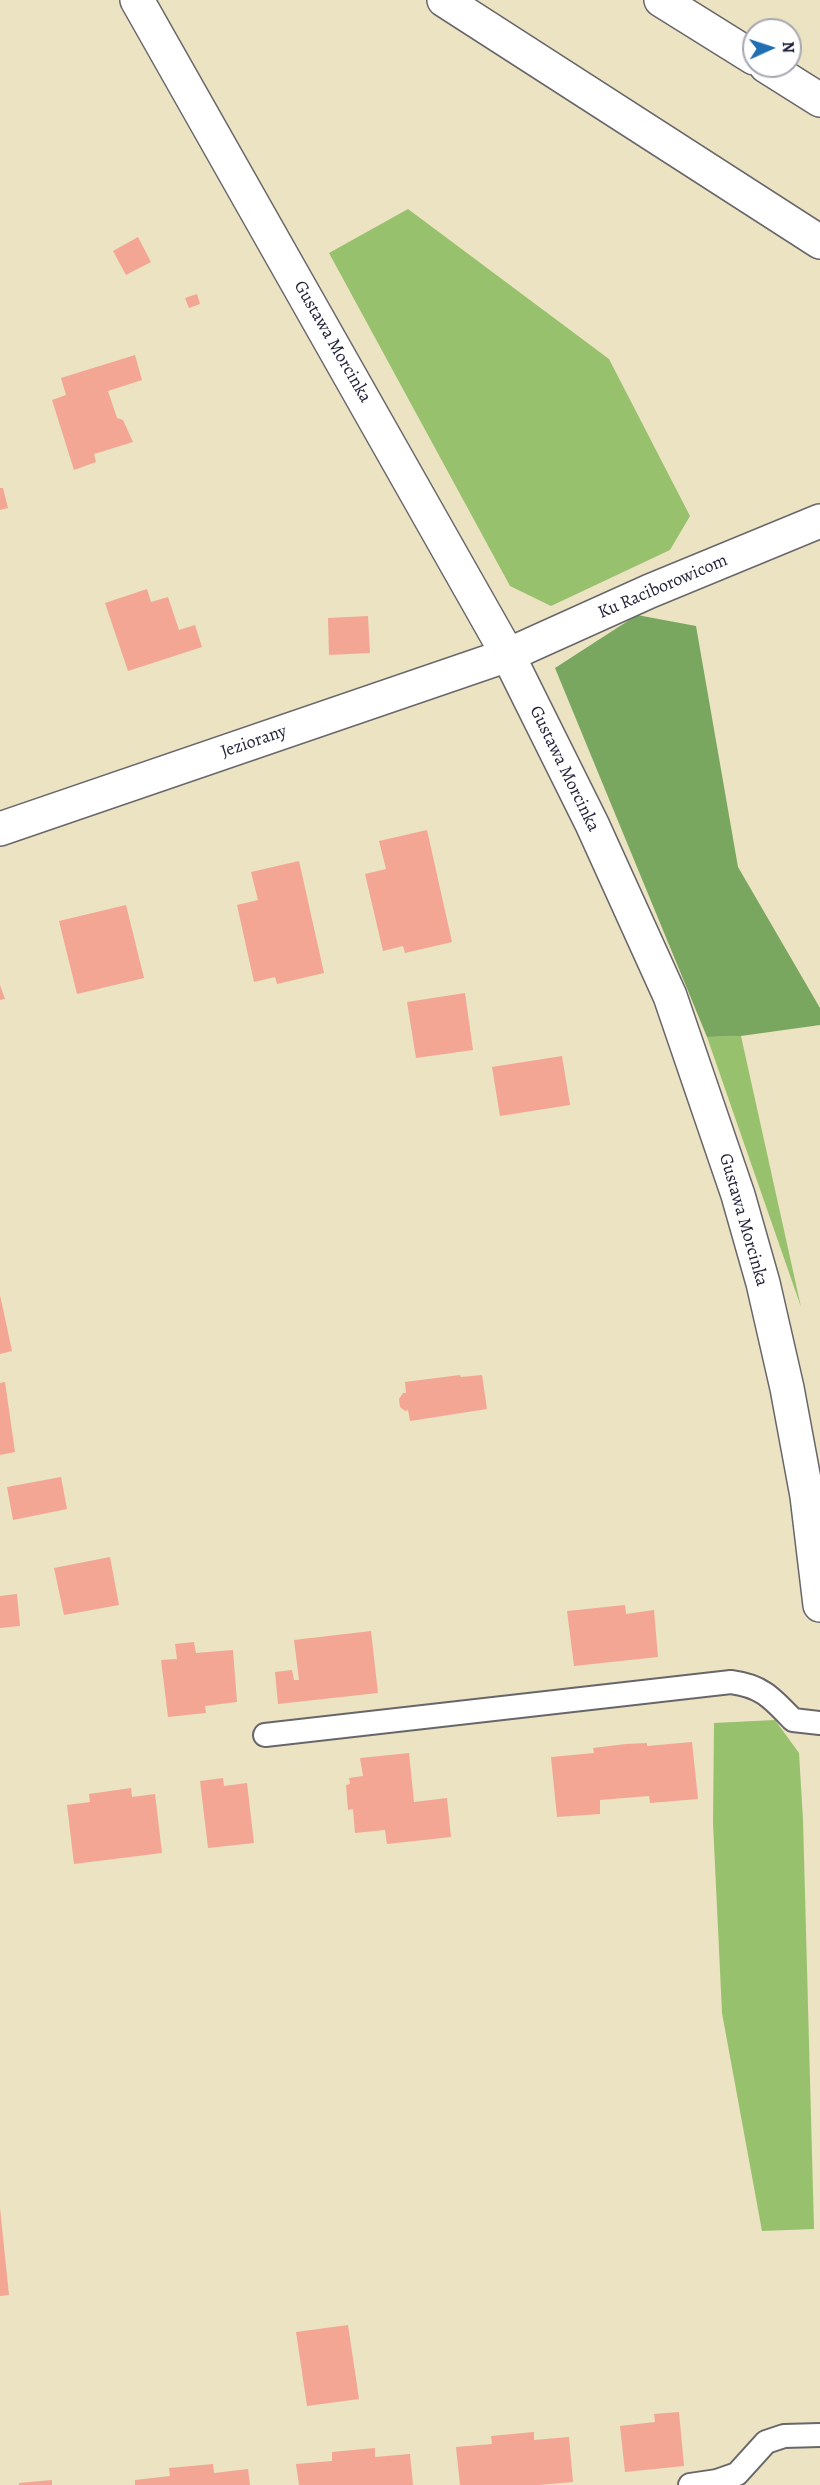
<!DOCTYPE html>
<html>
<head>
<meta charset="utf-8">
<style>
	body { margin:0 }
	#map { position:relative; width:820px; height:2485px; overflow:hidden; background:#ebe3c2; font-family:Alegreya,serif }
	canvas { display:block }
	.north { position:absolute; left:742px; top:18px; width:60px; height:60px; box-sizing:border-box; background:#fff; border:2px solid #a7a7b1; border-radius:50%; rotate:87deg; font-size:16px; font-weight:700; line-height:24px; text-align:center; color:#22223b }
	.north::after { content:''; display:block; margin:auto; width:21px; height:27px; background:#1f6fb2; clip-path:polygon(50% 0,100% 100%,50% 72%,0 100%) }
</style>
</head>
<body>
<div id="map">
<canvas width="820" height="2485"></canvas>
<div class="north">N</div>
</div>
<script>
const c = document.querySelector('canvas').getContext('2d');
c.lineJoin = 'round';
function paint(path, color) {
  c.fillStyle = color;
  c.fill(path, 'evenodd');
}
function stroke(path, color, width, dash) {
  c.strokeStyle = color;
  c.lineWidth = width;
  c.lineCap = dash ? 'butt' : 'round';
  c.setLineDash(dash || []);
  c.stroke(path);
}
function label(font, color, halo, rows, align = 'center') {
  c.font = font + ' Alegreya,serif';
  c.lineWidth = 6;
  c.setLineDash([]);
  c.textBaseline = 'middle';
  c.strokeStyle = halo;
  c.fillStyle = color;
  for (const [text, x, y, turn = 0] of rows) {
    c.save();
    c.translate(x, y);
    c.rotate((+turn || 0) * Math.PI / 180);
    c.textAlign = isNaN(turn) ? turn : align;
    if (halo) c.strokeText(text, 0, 0);
    c.fillText(text, 0, 0);
    c.restore();
  }
}
const green = new Path2D(`
	M408 209 609 359 690 516 670 550 551 606 510 586 329 253Z
	M741 1036 801 1307 707 1037Z
	M775 1720 799 1753 803 1820 814 2229 762 2231 722 2013 713 1823 714 1723Z`);
const forest = new Path2D(`
	M637 615 696 626 738 867 820 1008V1025L741 1036 707 1037 555 668Z`);
const building = new Path2D(`
	M138 237 151 262 126 275 113 251Z
	M197 294 200 304 189 308 185 298Z
	M135 355 142 380 108 391 117 418 123 420 133 442 94 454 96 462 74 470 52 400 66 395 61 378Z
	M0 488H3L8 508 0 510Z
	M147 589 151 602 168 597 179 630 195 625 202 647 128 671 105 603Z
	M368 616 370 653 329 655 328 618Z
	M427 830 452 942 405 953 403 946 383 951 365 874 386 869 379 841Z
	M299 861 324 973 277 984 275 977 254 982 237 905 258 900 251 872Z
	M126 905 144 978 77 994 59 921Z
	M0 985 5 999 0 1000Z
	M465 993 473 1050 416 1058 407 1002Z
	M562 1056 570 1105 500 1116 492 1067Z
	M0 1295 12 1351 0 1354Z
	M460 1375 461 1377 482 1375 487 1409 410 1421 408 1410 405 1411 400 1407 399 1399 403 1393H406L405 1382Z
	M5 1382 15 1452 0 1455V1383Z
	M61 1477 67 1509 13 1520 7 1487Z
	M110 1557 119 1605 64 1615 54 1568Z
	M17 1594 20 1626 0 1628V1596Z
	M625 1605 626 1614 654 1610 658 1657 574 1666 567 1611Z
	M371 1631 378 1693 278 1704 275 1672 292 1670 294 1680H299L294 1640Z
	M194 1642 196 1653 233 1650 237 1702 205 1706 206 1713 168 1717 161 1660 177 1659 175 1644Z
	M692 1742 698 1799 650 1803 649 1796 600 1800V1814L557 1817 551 1757 594 1753 593 1748 626 1744 647 1743V1746Z
	M409 1753 414 1802 447 1798 451 1837 387 1844 385 1830 355 1833 353 1809 348 1810 346 1785 350 1784 349 1778 363 1776 360 1758Z
	M223 1778 224 1786 247 1783 254 1843 208 1848 200 1781Z
	M131 1788 132 1797 155 1794 162 1853 74 1864 67 1805 90 1802 89 1794Z
	M0 2208 9 2295 0 2296Z
	M348 2325 359 2399 307 2406 296 2332Z
	M679 2412 684 2466 625 2472 620 2426 655 2422 654 2414Z
	M534 2432V2440L569 2437 573 2482 538 2485H460L456 2447 492 2444 491 2436Z
	M375 2448V2457L410 2454 413 2485H299L296 2464 332 2461V2452Z
	M213 2464 214 2473 248 2469 250 2485H135V2480L170 2476 169 2468Z
	M52 2480V2485H19V2483Z`);
const service = new Path2D(`
	M265 1735 731 1682C762 1686 772 1698 793 1720L820 1723
	M690 2485 717 2481 737 2474 766 2442 784 2436 820 2435`);
const minor = new Path2D(`
	M0 829 508 655 650 591 820 521`);
const tertiary = new Path2D(`
	M137 0 508 655 592 824 670 996 738 1195 763 1283 787 1388 807 1496 820 1605`);
const motorway = new Path2D(`
	M444 0 820 242
	M661 0 754 58
	M766 66 820 100`);
const streetNames = [
	["Gustawa Morcinka",332,342,60],
	["Ku Raciborowicom",663,587,-23],
	["Jeziorany",254,742,-19],
	["Gustawa Morcinka",564,769,64],
	["Gustawa Morcinka",743,1220,74]
];
paint(green, '#98c16d');
paint(forest, '#7aa760');
paint(building, '#f3a694');
stroke(service, '#68666a', 26);
stroke(minor, '#68666a', 36);
stroke(tertiary, '#68666a', 36);
stroke(motorway, '#68666a', 36);
stroke(service, '#fff', 22);
stroke(minor, '#fff', 33);
stroke(tertiary, '#fff', 33);
stroke(motorway, '#fff', 33);
label('18px', '#22223b', '#fff', streetNames);
</script>
</body>
</html>
